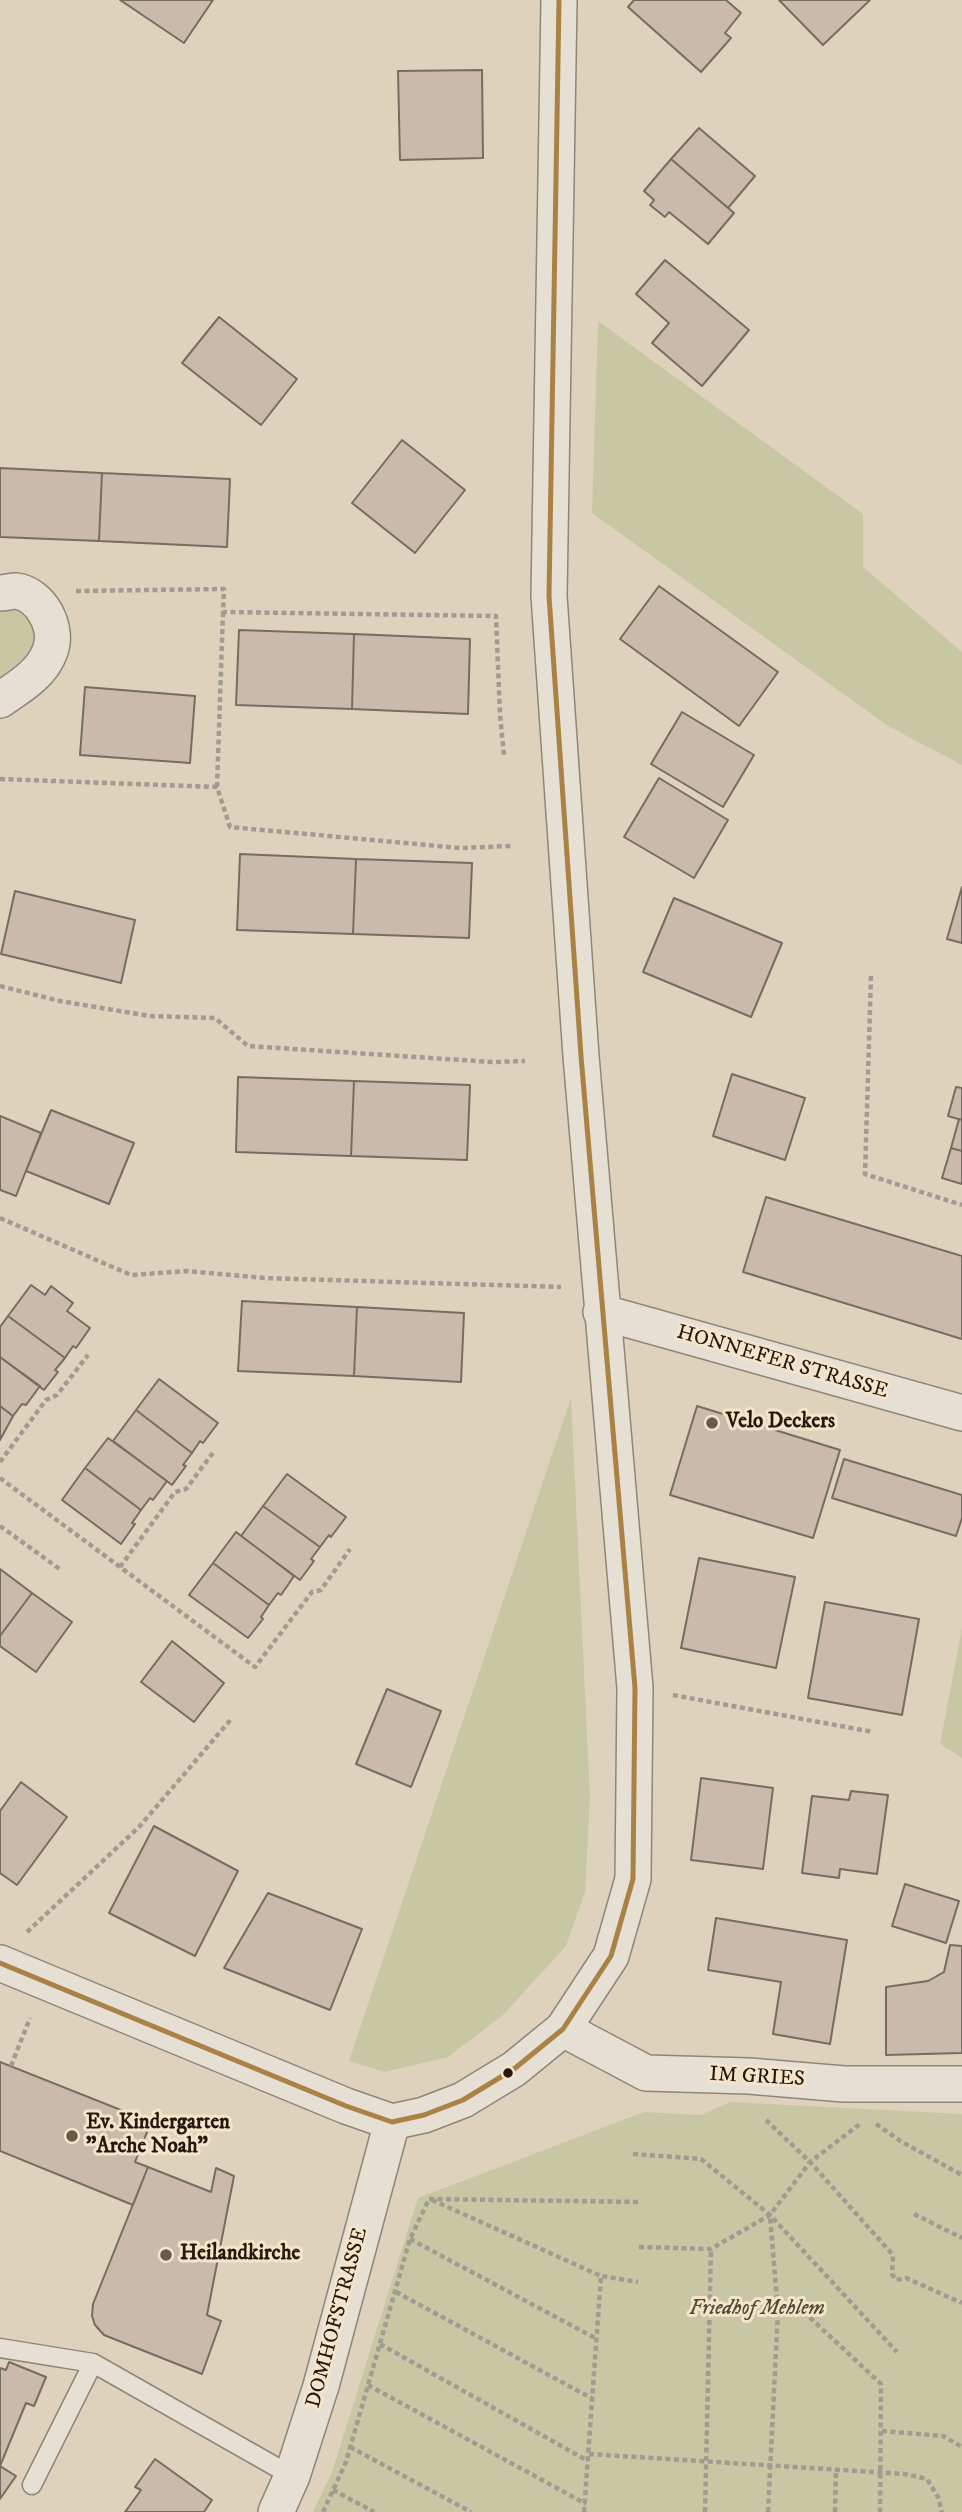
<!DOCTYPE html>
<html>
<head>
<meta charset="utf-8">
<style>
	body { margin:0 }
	canvas { display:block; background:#dfd2bc }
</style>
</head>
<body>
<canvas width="962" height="2512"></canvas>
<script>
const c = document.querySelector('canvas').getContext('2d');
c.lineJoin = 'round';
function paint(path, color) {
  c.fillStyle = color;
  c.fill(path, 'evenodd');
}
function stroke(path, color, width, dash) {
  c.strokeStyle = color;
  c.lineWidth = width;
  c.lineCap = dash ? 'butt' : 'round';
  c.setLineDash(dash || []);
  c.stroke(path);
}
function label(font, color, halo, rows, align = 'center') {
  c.font = font + ' "IM FELL DW Pica",serif';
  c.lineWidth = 6;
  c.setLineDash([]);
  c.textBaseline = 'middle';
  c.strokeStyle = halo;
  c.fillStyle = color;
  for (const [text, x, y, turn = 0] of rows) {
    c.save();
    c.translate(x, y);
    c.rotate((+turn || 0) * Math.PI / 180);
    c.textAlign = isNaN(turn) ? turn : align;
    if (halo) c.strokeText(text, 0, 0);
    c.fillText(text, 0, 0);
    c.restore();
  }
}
const green = new Path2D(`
	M598 321 863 514V567L962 652V765L888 726 592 513Z
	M0 609C20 608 33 613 36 635 36 640 37 646 34 651 28 663 10 673 0 681Z
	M571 1398 590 1797 585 1892 566 1946 503 2015 448 2057 384 2072 349 2061Z
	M962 1628V1758L940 1744Z
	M730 2102 962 2114V2512H313L332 2472 418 2198 644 2112 701 2115Z`);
const building = new Path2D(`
	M120 0H213L184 43Z
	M634 0H726L741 13 725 33 731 38 701 72 628 7Z
	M779 0H870L823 45Z
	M482 70 483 158 400 160 398 71Z
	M699 128 755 176 728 208 671 159Z
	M671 159 734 213 708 244 669 212 665 217 650 205 654 200 644 191Z
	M665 260 749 330 702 386 652 343 669 323 636 294Z
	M219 317 297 379 261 425 182 363Z
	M402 440 465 490 415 553 352 503Z
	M0 468 102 473 99 541 0 537Z
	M102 473 230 479 227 547 99 541Z
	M659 586 778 672 739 726 620 639Z
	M239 630 354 634 352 709 236 705Z
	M354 634 470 639 468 714 352 709Z
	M85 687 195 696 190 763 80 755Z
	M682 712 754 755 723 807 651 764Z
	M659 778 728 820 694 878 624 837Z
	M240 854 356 859 353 934 237 930Z
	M356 859 472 863 469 938 353 934Z
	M962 887V943L947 939Z
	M15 891 135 920 121 983 1 954Z
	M674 898 782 943 751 1017 643 972Z
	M732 1074 805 1098 785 1160 713 1136Z
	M238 1077 354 1081 351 1156 236 1152Z
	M354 1081 470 1085 467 1160 351 1156Z
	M956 1087 962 1088V1120L948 1116Z
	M51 1110 134 1143 109 1204 26 1171Z
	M0 1116 41 1133 16 1196 0 1190Z
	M959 1119 962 1120V1151L951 1148Z
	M951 1148 962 1151V1184L942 1178Z
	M766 1197 962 1256V1339L743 1272Z
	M31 1285 45 1295 51 1286 73 1303 67 1311 90 1328 76 1348 73 1346 65 1358 8 1316Z
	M242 1301 357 1307 354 1376 238 1371Z
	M357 1307 464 1313 461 1382 354 1376Z
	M8 1316 65 1358 55 1370 58 1372 44 1390 0 1357V1327Z
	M0 1357 40 1386 26 1405 22 1404 13 1416 0 1406Z
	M159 1379 218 1423 203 1443 200 1441 192 1453 136 1410Z
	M0 1406 13 1416 0 1440Z
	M697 1406 840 1450 813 1538 670 1495Z
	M136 1410 192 1453 183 1465 186 1466 172 1485 113 1441Z
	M108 1438 167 1481 153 1500 150 1498 141 1510 85 1468Z
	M844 1459 962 1495V1518L956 1536 832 1498Z
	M85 1468 141 1510 132 1523 135 1524 121 1544 62 1500Z
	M287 1474 346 1517 331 1537 329 1535 320 1547 263 1506Z
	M263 1506 320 1547 311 1559 314 1561 300 1580 241 1536Z
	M236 1532 294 1576 281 1595 278 1593 269 1605 213 1563Z
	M699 1558 795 1577 776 1668 681 1648Z
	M213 1563 269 1605 261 1617 263 1619 248 1638 189 1595Z
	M0 1569 32 1593 0 1636Z
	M32 1593 72 1622 36 1672 0 1646V1636Z
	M825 1602 919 1619 902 1715 808 1698Z
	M172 1641 224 1683 194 1722 141 1682Z
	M387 1689 441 1711 411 1787 356 1764Z
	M701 1778 773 1788 763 1869 691 1860Z
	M21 1782 67 1817 17 1885 0 1873V1811Z
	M851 1791 888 1795 877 1874 840 1869 839 1878 802 1873 812 1796 849 1800Z
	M154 1826 238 1871 195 1956 109 1913Z
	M905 1884 959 1901 946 1943 892 1926Z
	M268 1893 362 1929 330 2010 224 1968Z
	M716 1918 847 1940 830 2044 773 2034 781 1982 708 1970Z
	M950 1945 962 1946V2053L886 2055V1987L928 1981 944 1972Z
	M0 2062 151 2122 135 2162 148 2167 133 2205 0 2151Z
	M148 2167 211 2192 216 2168 234 2176 207 2315 221 2321 202 2374 104 2335 95 2325 92 2316 93 2304Z
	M9 2362 46 2377 34 2406 26 2403 0 2466 16 2476 0 2499V2368L6 2370Z
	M155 2459 212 2500 204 2512H125L141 2490 135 2487Z`);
const path = new Path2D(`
	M76 591 224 589 223 612 496 616 500 715 504 755
	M0 779 217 787 230 827 460 848 511 846
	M217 787 223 612
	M871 976 865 1174 962 1205
	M0 986 60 1001 150 1016 215 1018 248 1046 492 1062 525 1061
	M0 1218 131 1275 187 1271 264 1278 561 1287
	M0 1462 46 1400 57 1395 88 1355
	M0 1478 255 1667 312 1592 321 1590 350 1549
	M0 1526 61 1570
	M120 1567 175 1492 186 1489 215 1450
	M673 1695 873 1732
	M27 1932 139 1827 232 1718
	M11 2066 30 2018
	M766 2120 810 2162 893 2255 892 2274 896 2280 906 2278 962 2303
	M876 2124 902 2142 962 2175
	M633 2154 701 2159 770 2215 897 2352
	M429 2199 641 2202
	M432 2200 601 2276
	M914 2214 962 2238
	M410 2239 597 2339
	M639 2247 711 2249 770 2215 810 2162 860 2124
	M396 2292 593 2399
	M778 2311 804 2312 881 2384 880 2512
	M380 2344 588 2461
	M368 2385 586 2504
	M882 2431 943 2436 962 2447
	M350 2447 471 2512
	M589 2454 905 2474 927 2479 938 2497 942 2512
	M333 2490 374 2512
	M323 2512 346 2462 410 2239 429 2199
	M584 2512 601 2276 638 2282
	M705 2512 711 2249
	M768 2512 778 2311 770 2216
	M835 2512 836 2469`);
const lane = new Path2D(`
	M0 2348 93 2363 292 2476
	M32 2485 93 2363`);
const street = new Path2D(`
	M0 593C5 593 11 591 16 591 41 594 59 628 50 651 42 674 19 687 0 700
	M601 1312 962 1413
	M0 1963 346 2106 392 2122
	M563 2029 646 2073 749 2076 844 2084H962
	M392 2122 424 2115 463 2100 514 2069 563 2029 611 1956 633 1879 635 1688 581 1056 549 596 559 0
	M276 2512 292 2476 321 2386 392 2122`);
const bus1 = new Path2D(`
	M0 1963 346 2106 392 2122
	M392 2122 424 2115 463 2100 514 2069 563 2029 611 1956 633 1879 635 1688 581 1056 549 596 559 0`);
const markers = [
	[712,1423,7,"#665a4c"],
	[508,2073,6,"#25190f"],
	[72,2136,7,"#665a4c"],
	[166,2255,7,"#665a4c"]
];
const streetNames = [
	["HONNEFER STRASSE",782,1363,16],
	["IM GRIES",757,2078,3],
	["DOMHOFSTRASSE",338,2318,-75]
];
const poiNames = [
	["Velo Deckers",726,1423],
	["Ev. Kindergarten",86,2124],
	["\"Arche Noah\"",86,2148],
	["Heilandkirche",180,2255]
];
const parkNames = [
	["Friedhof Mehlem",757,2310]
];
paint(green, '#c7c7a3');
paint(building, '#cbb9aa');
stroke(building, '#756d61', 2);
stroke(lane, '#8e8678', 21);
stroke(street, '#8e8678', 38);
stroke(path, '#a19b92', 4.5, [5, 3.5]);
stroke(lane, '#e5dfd4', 18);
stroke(street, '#e5dfd4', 35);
stroke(bus1, '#ab8246', 5);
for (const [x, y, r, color] of markers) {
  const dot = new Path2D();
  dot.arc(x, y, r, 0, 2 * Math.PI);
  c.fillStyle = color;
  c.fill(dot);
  stroke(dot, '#f4e4ca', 2.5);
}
label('21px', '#25190f', '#f4e4ca', streetNames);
label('bold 21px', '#25190f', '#f4e4ca', poiNames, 'left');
label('italic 21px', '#504b35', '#f4e4ca', parkNames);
</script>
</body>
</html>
